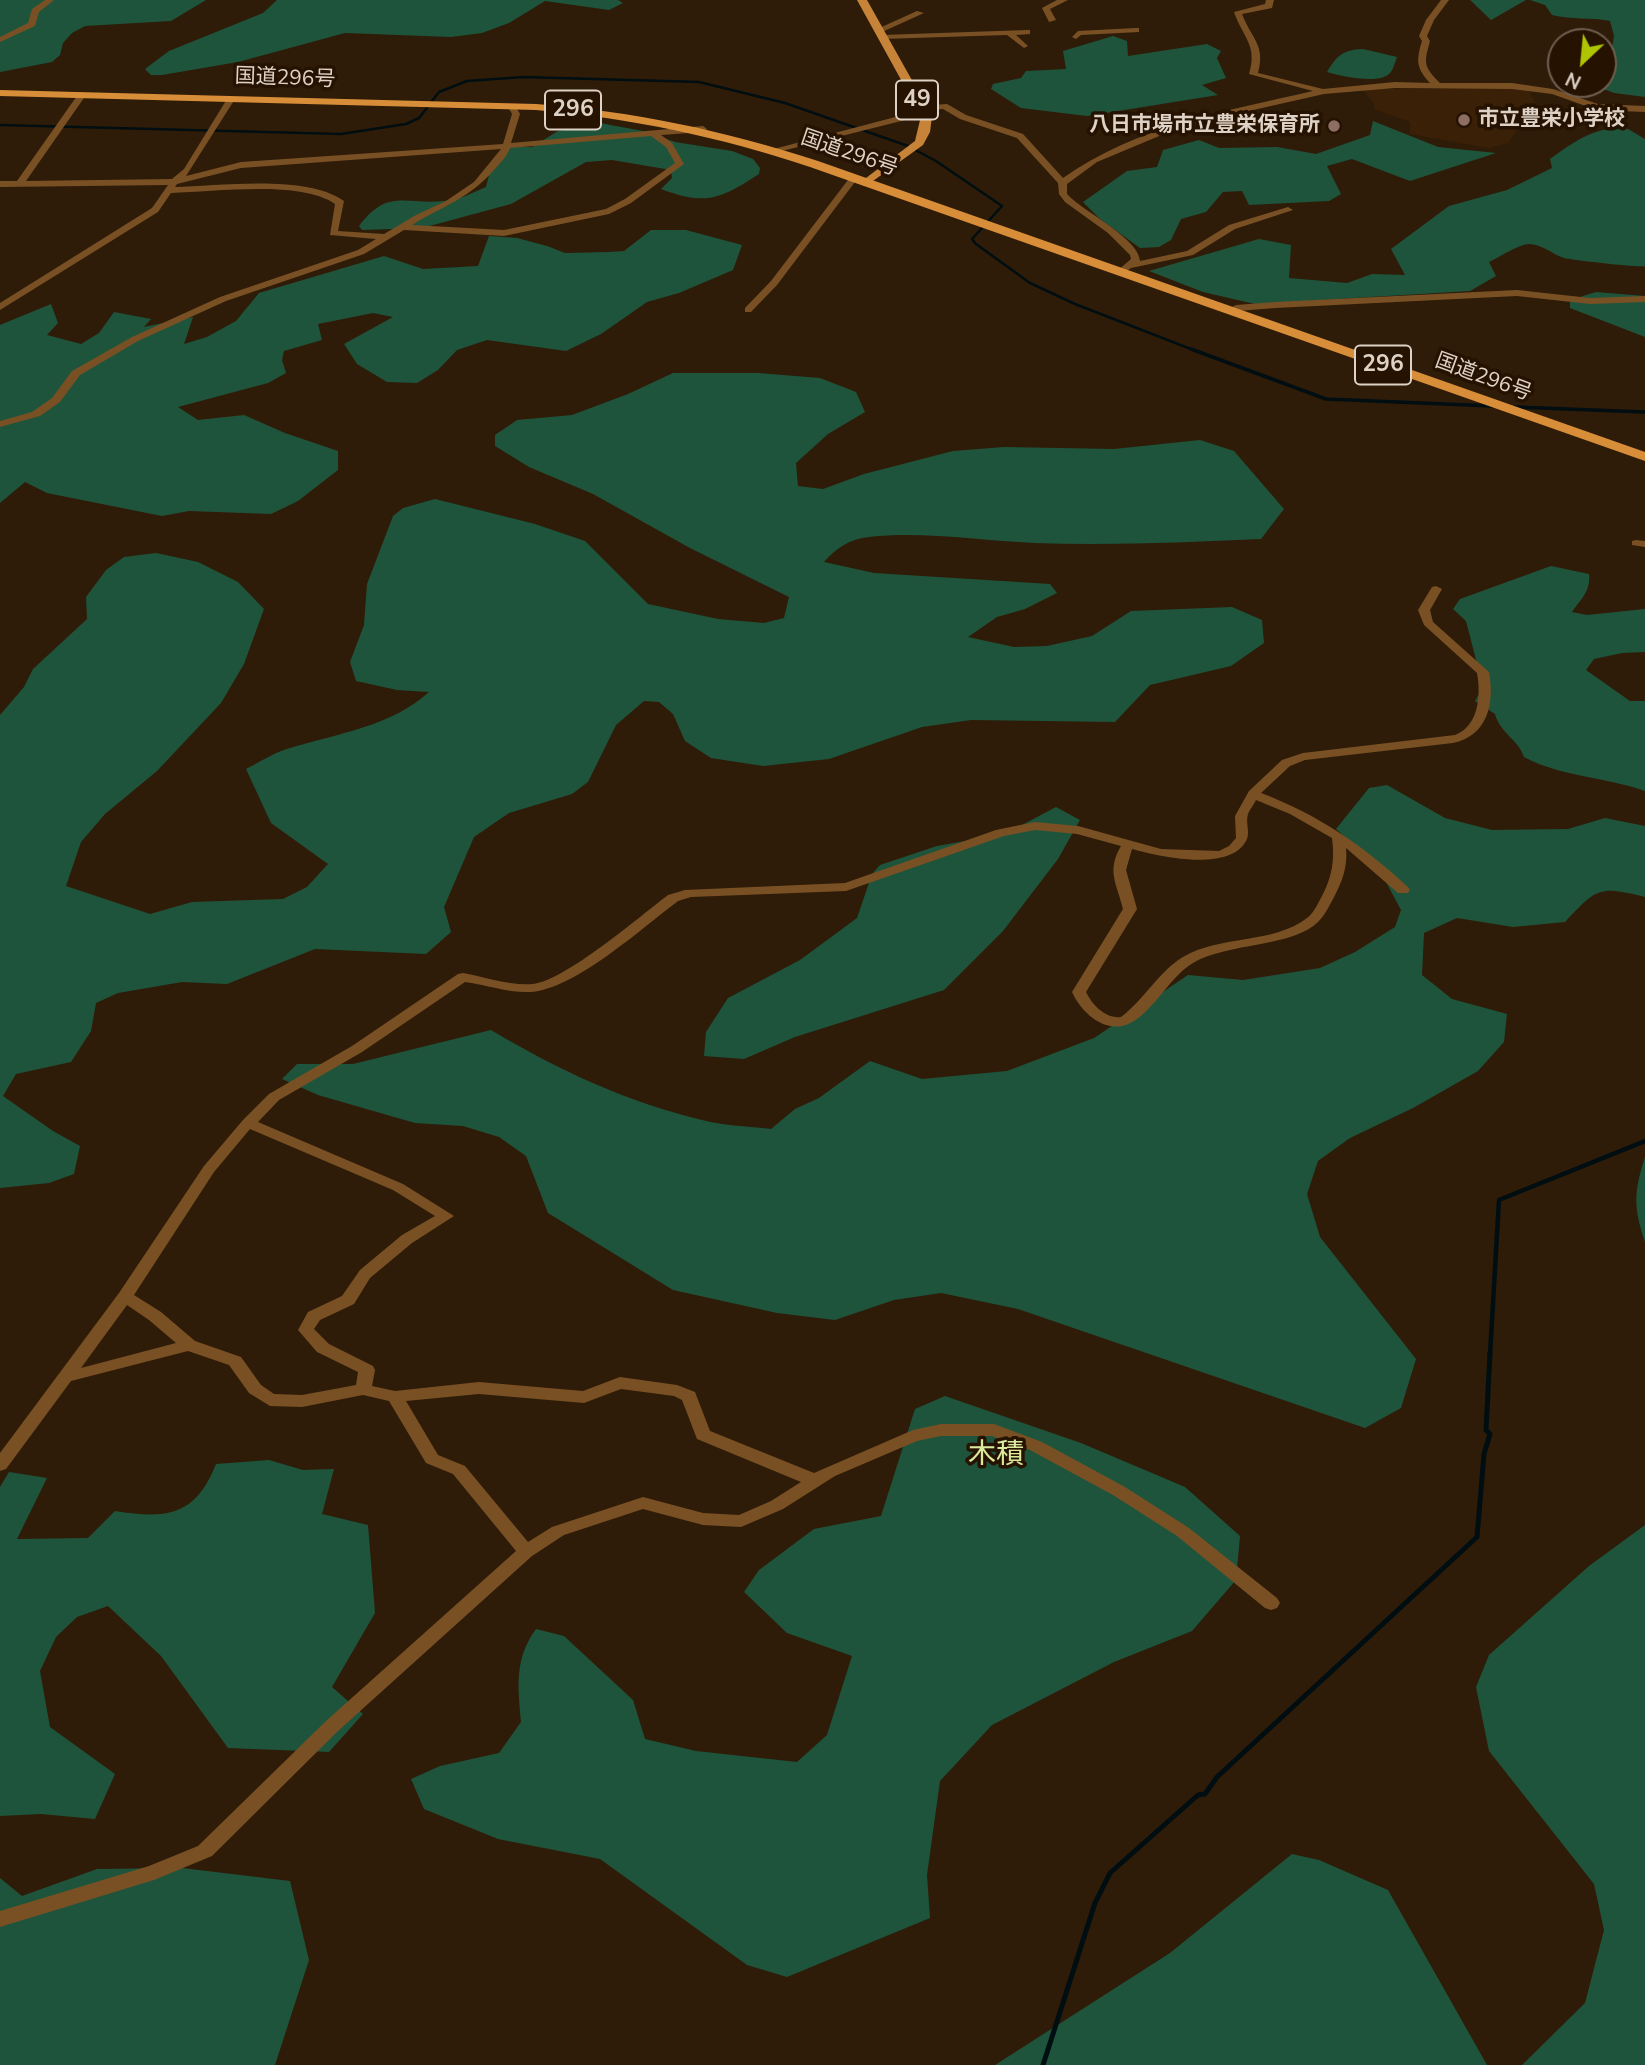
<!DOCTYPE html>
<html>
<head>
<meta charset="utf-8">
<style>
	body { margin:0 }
	#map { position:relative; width:1645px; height:2065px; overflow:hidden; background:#2f1c08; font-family:"Nunito Sans",sans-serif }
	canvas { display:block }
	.north { position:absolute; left:1547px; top:28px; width:70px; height:70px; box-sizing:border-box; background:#251201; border:2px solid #6f5e4f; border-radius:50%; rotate:206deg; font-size:19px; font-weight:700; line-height:28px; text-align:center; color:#ded1c5 }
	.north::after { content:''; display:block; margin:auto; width:24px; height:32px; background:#b0c501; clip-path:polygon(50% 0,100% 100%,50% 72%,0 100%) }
</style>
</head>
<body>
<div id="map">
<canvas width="1645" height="2065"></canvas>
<div class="north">N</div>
</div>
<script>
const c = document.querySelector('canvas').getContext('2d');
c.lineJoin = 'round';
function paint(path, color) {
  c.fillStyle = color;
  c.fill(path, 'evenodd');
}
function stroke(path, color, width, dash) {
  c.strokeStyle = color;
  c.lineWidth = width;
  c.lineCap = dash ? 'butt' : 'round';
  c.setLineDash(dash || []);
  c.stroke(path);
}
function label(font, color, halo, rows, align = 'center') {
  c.font = font + ' "Nunito Sans","Noto Sans JP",sans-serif';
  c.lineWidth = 7;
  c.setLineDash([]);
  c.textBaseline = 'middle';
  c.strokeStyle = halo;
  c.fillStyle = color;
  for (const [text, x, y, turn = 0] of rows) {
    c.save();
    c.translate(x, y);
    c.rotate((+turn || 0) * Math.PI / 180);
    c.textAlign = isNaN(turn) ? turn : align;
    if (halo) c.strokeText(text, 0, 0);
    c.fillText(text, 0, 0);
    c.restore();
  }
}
const built = new Path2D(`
	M1517 88 1529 90 1541 118 1527 116 1508 143 1489 148 1410 134V122L1374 109V104L1362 89Z`);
const forest = new Path2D(`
	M0 0H206L171 21 85 26 72 33 63 43 60 55 52 62 0 72Z
	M277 0H618L623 3 609 10 545 1 509 23 482 33 451 37 345 33 238 62 162 75H151L145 69 169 51 263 13Z
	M1470 0H1526L1491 20Z
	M1530 0H1645V97L1614 93 1591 84H1603V52L1612 48 1614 36 1610 21C1590 17 1572 20 1552 15L1545 5Z
	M1113 36 1127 41 1128 56 1207 44 1221 51 1217 58 1226 78 1202 85 1218 95 1087 116 1021 108 991 89 993 84 1021 78 1026 71 1066 69 1063 51Z
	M1363 49 1397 57C1395 62 1393 70 1390 73 1380 85 1340 76 1327 72 1337 55 1343 50 1363 49Z
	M1373 121 1438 147 1496 153 1410 181 1352 159 1327 166 1341 194 1329 201 1249 205 1242 191 1223 192 1206 212 1181 219 1171 240 1159 247 1140 248 1100 219 1083 202 1127 171 1157 167 1163 150 1199 140 1219 148 1277 147 1316 154 1370 135Z
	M600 123 643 131 675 142 732 151 753 159 760 168 759 174C721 199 705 206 661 189L672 178 671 170 612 160 586 162 511 204 422 228 362 230 359 226C388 188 404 205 444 201 459 200 472 193 486 187L493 159 511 147H532L558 131Z
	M1614 128 1628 129 1645 139V266C1641 268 1572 260 1564 258 1552 254 1542 244 1529 244 1517 245 1500 257 1489 262L1496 276 1470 291 1255 304 1203 292 1149 271 1259 239 1291 245 1289 278 1347 283 1372 274 1405 275 1391 249 1449 206 1507 190 1552 168 1550 159C1571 144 1588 131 1614 128Z
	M651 230H686L742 245 733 270 679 293 647 302 601 334 566 351 487 340 457 350 438 370 417 383 387 382 357 364 344 344 393 317 373 313 318 324 322 340 284 351 282 360 286 373 268 383 178 407 198 420 244 415 285 433 338 451V470L298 501 271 514 189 511 162 516 47 493 25 482 0 503V325L51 304 58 323 47 335 81 344 99 333 114 312 151 319 144 327 193 317 184 344 207 337 236 321 259 293 384 256 423 269 478 266 489 236 517 238 547 246 565 253 609 252 624 251Z
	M1596 292 1645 296V337L1570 308V300Z
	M673 373H758L820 378 856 392 865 412 828 434 796 463 798 486 823 489 864 474 953 451 1004 447 1114 449 1200 440 1234 451 1284 509 1261 539C1186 542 1110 546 1035 543 980 541 924 531 869 537 850 539 836 548 824 562L874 573 1050 584 1057 593 1025 609 997 617 968 637 1014 647 1047 646 1092 636 1131 611 1232 607 1262 620 1264 643 1231 666 1150 685 1115 722 971 720 922 727 829 759 763 766 711 758 685 741 673 714 659 702 644 701 616 725 588 782 572 794 509 813 474 837 444 907 451 932 426 954 315 949 227 984 182 982 118 993 96 1003 91 1031 71 1062 16 1074 3 1096 53 1131 80 1146 74 1174 49 1183 0 1188V715L24 687 33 669 87 619 86 597 106 570 124 557 156 553 198 562 238 582 264 609 244 664 221 703 157 771 105 814 81 842 66 886 150 914 192 902 283 899 307 887 328 864 271 823 246 769C260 762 275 752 290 748 336 734 392 726 429 692L397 690 356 681 350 662 364 625 367 584 393 516 403 508 435 499 535 524 585 541 648 604 718 619 764 623 784 618 789 597 690 548 593 494 529 467 495 446V435L517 420 572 415 628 394Z
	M1551 566 1589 574C1591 591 1581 599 1572 612L1587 615 1645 609V652L1622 653 1594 659 1586 670 1630 701H1645V791C1606 777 1561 777 1524 757 1518 739 1500 733 1495 714L1475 701 1483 687 1466 621 1453 609 1460 599Z
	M1387 785 1445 818 1492 830 1568 829 1605 818 1645 826V897C1599 886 1598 887 1565 922L1513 927 1457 918 1424 933 1422 975 1452 999 1507 1014 1504 1042 1478 1071 1413 1108 1350 1138 1318 1161 1307 1194 1320 1237 1416 1359 1401 1408 1365 1428 1018 1309 941 1293 894 1300 835 1320 777 1313 673 1290 548 1213 526 1156 499 1137 463 1126 415 1123 318 1095 282 1079 297 1064H353L491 1030C558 1070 627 1102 702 1120 724 1126 749 1126 771 1129L795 1109 819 1098 870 1061 922 1079 1007 1071 1094 1038 1188 975 1243 980 1320 968 1355 952 1395 927 1401 910 1378 867 1336 829 1369 788Z
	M1056 807 1080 820 1058 859 1003 931 944 990 795 1037 744 1059 704 1056 706 1032 728 998 800 960 857 918 872 874 880 865 937 846 1005 834Z
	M1645 1157V1242C1633 1206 1634 1192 1645 1157Z
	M945 1396 1081 1443 1185 1487 1240 1536 1236 1580 1192 1631 1114 1662 992 1725 940 1781 927 1875 930 1918 787 1977 747 1965 600 1859 498 1839 424 1809 411 1779 440 1766 499 1753 521 1722C518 1687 514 1659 536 1629L564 1636 633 1700 645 1739 696 1751 797 1762 827 1735 852 1656 787 1633 744 1592 759 1570 814 1529 881 1516 915 1409Z
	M269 1460 303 1470 334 1469 322 1514 368 1525 375 1613 332 1687 363 1714 329 1752 228 1748 161 1656 108 1606 77 1617 56 1637 40 1671 50 1727 115 1774 95 1819 41 1814 0 1816V1487L9 1472 47 1478 17 1539 88 1538 115 1511C166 1519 195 1517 216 1464Z
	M1645 1525V2065H1522L1585 2003 1604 1930 1594 1884 1489 1751 1476 1687 1489 1655 1589 1566Z
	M1292 1854 1319 1860 1388 1890 1487 2065H995L1170 1953Z
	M182 1868 290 1881 309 1960 275 2065H0V1878L22 1896 97 1869Z`);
const streamFar3 = new Path2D(`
	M0 125 341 134 406 124 419 118 439 92 467 81 524 77 699 82 785 103 908 146 936 161 1002 206 972 239 976 244 1030 283 1075 304 1196 351`);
const streamFar2 = new Path2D(`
	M1191 349 1326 399 1492 406
	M1515 407 1645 412`);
const streamFar1 = new Path2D(`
	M1490 1355 1499 1200 1645 1141`);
const stream = new Path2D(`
	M1043 2065 1095 1903 1110 1873 1198 1795 1205 1794 1217 1777 1477 1537 1484 1454 1490 1434 1486 1430 1490 1353`);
const minor = new Path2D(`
	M45 0H54L39 12 35 26 0 42V37L28 23 32 9Z
	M1057 0H1068L1050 9 1056 20 1049 22 1042 8Z
	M1266 0H1274L1272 8 1242 14C1251 38 1266 45 1258 73L1323 89 1395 82 1430 83C1416 68 1416 60 1422 41L1419 36 1426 20 1441 0H1449L1434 20 1427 36 1430 41C1424 63 1423 66 1440 83H1512L1553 89 1598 104 1645 106V112L1597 110 1552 94 1512 89 1395 88 1324 94 1200 122 1164 134 1097 162 1067 184V194C1082 211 1139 238 1140 261L1187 251 1229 225 1288 207 1293 210 1235 229 1193 255 1131 268 1121 275 1116 272 1131 259 1130 255 1108 233 1065 202 1059 194 1058 183 1017 138 960 119 943 109 928 110 929 114 774 153 770 150 922 110 919 108 920 106 947 104 966 115 1023 134 1063 178C1136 126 1227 111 1313 91L1249 74C1258 45 1243 38 1234 12L1265 4Z
	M917 11 924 13 882 32 875 30Z
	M1136 28H1139V32L1081 35 1076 39 1072 37 1078 31Z
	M1027 30H1030V34L1016 35 1028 46 1024 48 1007 35 882 39 878 37 882 35Z
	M82 92 86 95 26 181 172 179 184 169 227 99 231 96 235 99 186 176 241 162 503 144 512 114 508 107 512 104 515 105 520 114 511 143 703 126 707 129 703 132 661 135 672 143 684 164 631 203 609 214 504 236 404 230 364 254 226 301 138 341 80 375 60 402 40 416 0 427V421L32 412 52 398 72 371 132 337 220 297 358 250 376 239 330 235 335 204C300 180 215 192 171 193L158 212 0 310V303L152 208 168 185 0 187V181H17L79 93ZM651 136 666 147 675 163 625 199 606 209 504 230 412 225C443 206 470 198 494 170 500 163 507 157 510 148ZM501 149 474 182 446 201 416 215 384 234 338 231 344 201C306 174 220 186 175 187L177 184 241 168Z
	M851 176 858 178 777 285 751 312H745V308L771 281Z
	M1517 290 1590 298 1645 296V302L1590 304 1517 296 1275 308 1238 311 1229 314 1224 311 1236 305 1275 302Z
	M1636 540 1645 541V547L1632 545V541Z
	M1436 586 1442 589 1430 610 1433 622 1489 672C1495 704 1487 736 1453 743L1305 760 1290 766 1261 793C1317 814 1364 846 1408 887L1410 890 1408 893H1398L1346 848C1348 867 1342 882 1333 899 1329 906 1325 915 1319 921 1293 948 1228 942 1193 963 1168 977 1150 1020 1122 1026 1100 1030 1080 1010 1072 992L1123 909C1117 884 1106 871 1121 846L1077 834 1035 830 1004 836 846 891 691 897 678 901C642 928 574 990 530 992 509 993 487 985 465 982L362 1052 279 1100 258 1122 403 1184 454 1216 412 1243 370 1278 354 1304 320 1320 314 1329 329 1344 373 1366 375 1370 372 1386 395 1391 479 1382 583 1391 620 1377 677 1385 695 1392 710 1431 814 1473 913 1430 941 1424H994L1042 1442 1125 1487 1189 1528 1277 1598 1280 1603 1277 1608 1271 1610 1265 1608 1177 1536 1113 1495 1030 1450 992 1436H941L917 1441 835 1476 783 1509 741 1527 703 1525 643 1509 564 1535 532 1556 338 1731 212 1856 154 1880 0 1927V1911L149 1866 198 1846 326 1721 516 1551 453 1474 426 1463 389 1401 363 1395 302 1407 270 1406 249 1393 229 1365 188 1351 71 1381 6 1469 0 1471V1453L119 1293 204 1166 243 1120 269 1094 352 1046 458 974 463 973C485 977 510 986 533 984 566 980 639 917 668 895L685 890 845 883 996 830 1035 822 1078 826 1161 849 1219 851 1229 846 1236 838 1235 816 1249 791 1282 760 1303 753 1455 735C1479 726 1481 695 1477 673L1424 625 1418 610 1432 587ZM1256 800 1290 814 1332 838C1335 860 1332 877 1322 896 1318 903 1314 913 1307 918 1274 944 1220 935 1183 957 1159 971 1144 1000 1121 1017 1106 1019 1092 1005 1086 992L1137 909 1126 870 1132 849C1161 857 1229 872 1246 841 1251 833 1245 823 1248 814 1250 809 1254 804 1256 800ZM250 1129 393 1190 435 1216 402 1235 360 1270 342 1296 308 1312 298 1330 317 1352 358 1372 356 1385 302 1395 274 1394 261 1385 241 1357 195 1341 161 1312 134 1295 214 1172ZM127 1305 149 1320 176 1343 81 1368ZM621 1389 674 1396 682 1400 697 1439 801 1482 771 1501 739 1515 703 1513 643 1497 552 1527 528 1542 465 1466 438 1455 406 1401 479 1394 584 1403Z`);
const primary = new Path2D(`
	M857 0H867L932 116 930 132 923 145 866 186 862 185V181L915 141 921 116Z`);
const trunk = new Path2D(`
	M0 90 536 104C633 111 726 131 818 161L1645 452V461L810 167C720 137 631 118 536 110L0 96Z`);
const markers = [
	[1464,120,7,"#8d6e63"],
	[1334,126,7,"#8d6e63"]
];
const farStreetnames = [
	["国道296号",285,79,2],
	["国道296号",849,154,19],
	["国道296号",1483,378,20]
];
const farPoinames = [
	["市立豊栄小学校",1478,120],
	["八日市場市立豊栄保育所",1320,126,"right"]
];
const shields = [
	[917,100,42],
	[573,110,56],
	[1383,365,56]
];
const shieldNames = [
	["49",917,100],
	["296",573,110],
	["296",1383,365]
];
const quarterNames = [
	["木積",996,1456]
];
paint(built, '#392006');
paint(forest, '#1e543b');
stroke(streamFar3, '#010e11', 2.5);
stroke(streamFar2, '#010e11', 3.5);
stroke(streamFar1, '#010e11', 4.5);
stroke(stream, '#010e11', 5);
paint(minor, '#795024');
paint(primary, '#c78439');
paint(trunk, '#d88e39');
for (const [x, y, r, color] of markers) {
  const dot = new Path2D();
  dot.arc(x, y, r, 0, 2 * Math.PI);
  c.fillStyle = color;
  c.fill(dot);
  stroke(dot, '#251201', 2.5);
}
label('21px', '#ded1c5', '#251201', farStreetnames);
label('bold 21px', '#ded1c5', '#251201', farPoinames, 'left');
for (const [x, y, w] of shields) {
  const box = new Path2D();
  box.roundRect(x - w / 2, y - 19.5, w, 39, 5);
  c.fillStyle = '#251201';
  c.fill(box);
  stroke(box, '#ded1c5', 2);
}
label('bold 23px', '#ded1c5', null, shieldNames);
label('28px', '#dbe99c', '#251201', quarterNames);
</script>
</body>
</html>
